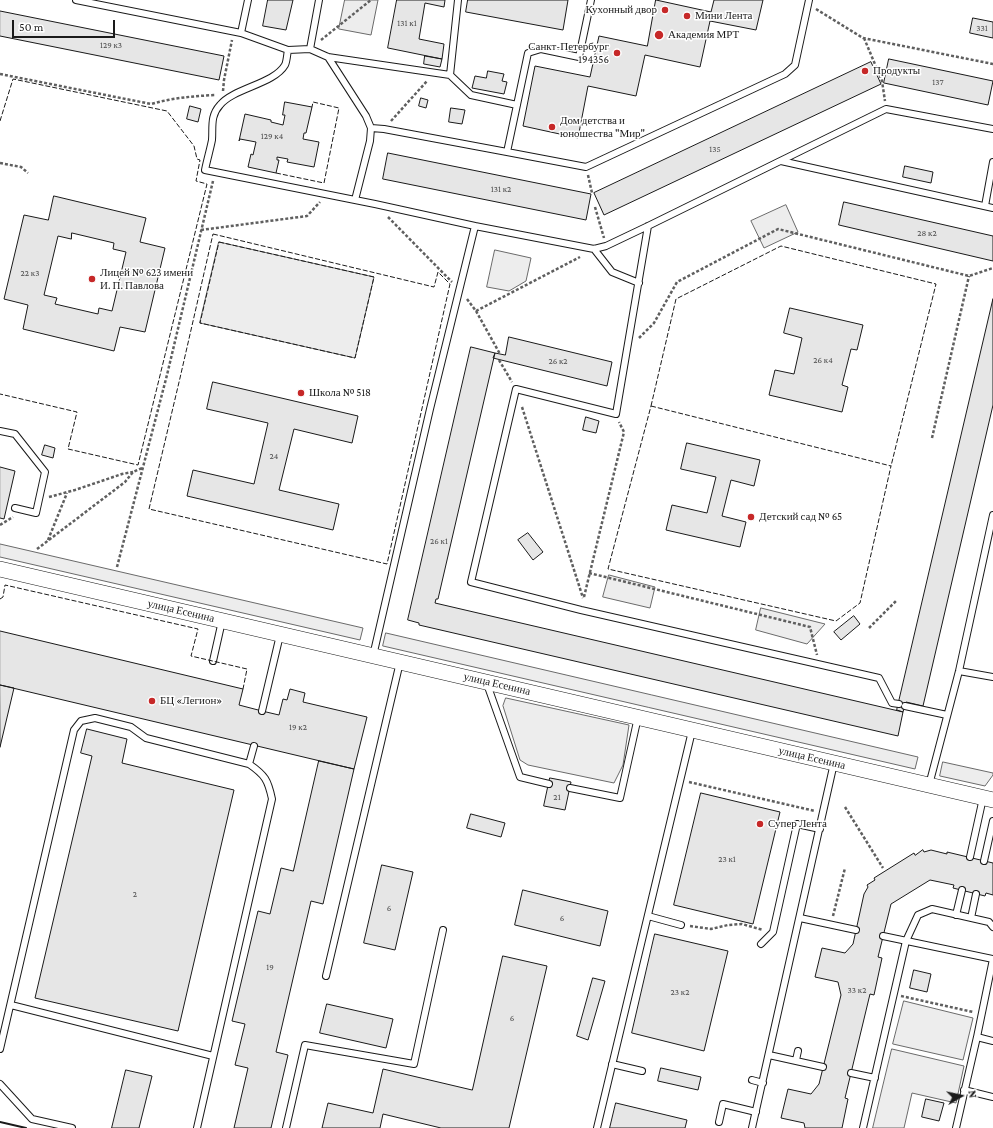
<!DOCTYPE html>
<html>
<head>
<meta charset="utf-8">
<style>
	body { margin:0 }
	#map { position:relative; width:993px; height:1128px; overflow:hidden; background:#fff; font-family:"Crimson Pro",serif }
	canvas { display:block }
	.north { position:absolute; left:941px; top:1076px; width:40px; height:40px; -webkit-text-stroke:3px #fff; paint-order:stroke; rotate:81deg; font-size:11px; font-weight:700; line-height:16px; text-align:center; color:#1a1a1a }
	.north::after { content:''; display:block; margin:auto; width:14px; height:18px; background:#1a1a1a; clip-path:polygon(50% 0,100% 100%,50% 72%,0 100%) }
	.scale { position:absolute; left:12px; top:20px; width:103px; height:18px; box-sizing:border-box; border:2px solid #1a1a1a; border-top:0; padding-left:5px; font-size:12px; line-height:14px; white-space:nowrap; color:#1a1a1a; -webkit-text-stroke:3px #fff; paint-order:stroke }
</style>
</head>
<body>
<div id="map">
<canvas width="993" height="1128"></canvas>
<div class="north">N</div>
<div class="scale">50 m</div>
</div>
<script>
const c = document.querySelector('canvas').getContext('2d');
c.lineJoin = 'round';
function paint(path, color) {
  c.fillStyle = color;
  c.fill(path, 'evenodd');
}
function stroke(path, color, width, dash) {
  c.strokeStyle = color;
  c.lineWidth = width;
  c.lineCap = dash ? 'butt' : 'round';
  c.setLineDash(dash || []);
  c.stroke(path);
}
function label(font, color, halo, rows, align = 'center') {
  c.font = font + ' "Crimson Pro",serif';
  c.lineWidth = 3;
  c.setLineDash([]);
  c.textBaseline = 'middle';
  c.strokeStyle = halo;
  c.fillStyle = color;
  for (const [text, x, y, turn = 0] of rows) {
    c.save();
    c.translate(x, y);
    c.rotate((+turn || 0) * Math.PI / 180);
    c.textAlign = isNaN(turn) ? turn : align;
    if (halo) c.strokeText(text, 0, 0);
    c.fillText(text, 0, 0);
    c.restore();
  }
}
const green = new Path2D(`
	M345 0H378L371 35 339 29Z
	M786 205 798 232 764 248 751 221Z
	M219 242 374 277 355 358 200 323Z
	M495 250 531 258 526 281 509 291 487 287Z
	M0 544 363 628 360 640 0 557Z
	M609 575 655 587 650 608 603 597Z
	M761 608 825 624 807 644 756 630Z
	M386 633 918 757 915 769 383 646Z
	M506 698 629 725 623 765 614 783 528 765 520 760 503 706Z
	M943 762 993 773V775L985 786 940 776Z
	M904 1001 973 1018 963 1060 893 1044Z
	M892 1049 964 1066 956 1103 912 1093 904 1128H873Z`);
const building = new Path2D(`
	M268 0H293L286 30 263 26Z
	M397 0H445L444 7 425 3 419 39 444 44 442 59 388 48Z
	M468 0H568L563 30 466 12Z
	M656 0 711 12 714 0H763L756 30 710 21 700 67 645 55 636 96 588 86 578 138 523 126 535 66 590 77 599 36 647 46Z
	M0 11 224 56 219 80 0 36Z
	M973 18 993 22V38L970 33Z
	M425 56 442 59 440 67 424 64Z
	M889 59 993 81 988 105 884 83Z
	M871 62 881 84 604 215 594 193Z
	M488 71 504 74 502 81 507 82 504 94 472 88 475 76 486 78Z
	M421 98 428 100 426 108 419 106Z
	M285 102 312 107 306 133H304L303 139 319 142 314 167 287 162 288 159 277 157V160H279L276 173 248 167 251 154 253 155 256 142 240 139 239 141 245 114 271 120V122L283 125 285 115H283Z
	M190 106 201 109 198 122 187 119Z
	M451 108 465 110 462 124 449 122Z
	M388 153 591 194 586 220 383 179Z
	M905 166 933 172 931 183 903 177Z
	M54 196 146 218 140 242 165 248 145 332 120 327 114 351 23 329 28 305 4 299 24 215 48 220ZM72 233 114 243 113 249 126 252 112 311 99 308 98 314 55 304 57 298 44 295 58 236 71 239Z
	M844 202 993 236V261L839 225Z
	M993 299V405L923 706 906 702 903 712 897 710Z
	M790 308 863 325 857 350 851 349 842 385 848 387 842 412 769 395 775 370 794 374 802 338 784 333Z
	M509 337 612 362 607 386 493 358 495 353 505 355Z
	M471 347 495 353 438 599H436L435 603 903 712 898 736 419 625V623L408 620Z
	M213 382 358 416 352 443 294 429 279 490 339 504 333 530 187 496 193 470 254 484 268 423 207 409Z
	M586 417 599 421 596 433 583 430Z
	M687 443 760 460 754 486 731 480 722 516 746 522 740 547 666 530 672 505 707 513 716 477 681 469Z
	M45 445 55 448 53 458 42 455Z
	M0 467 15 471 4 519 0 518Z
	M528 533 543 552 533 560 518 540Z
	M854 616 860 624 841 640 834 632Z
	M0 631 243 689 239 705 262 711 279 715 283 699 287 700 290 689 305 693 303 702 367 717 354 769 0 685Z
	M0 685 14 688 0 747Z
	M87 729 127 739 122 763 234 790 178 1031 35 998 92 756 81 753Z
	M319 761 354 769 323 904 311 901 276 1052 288 1055 271 1128H234L248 1068 235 1065 245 1024 232 1021 258 911 270 914 281 868 293 871Z
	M550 778 571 782 565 810 544 806Z
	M701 793 780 812 753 924 674 905Z
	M471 814 505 823 501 837 467 828Z
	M923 850 924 852 931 850 947 854V852L993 863V895L986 893 985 896 953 888 954 885 930 880 891 904 878 957 882 958 874 995 870 994 845 1098 848 1099 842 1128H805L804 1123 781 1118 788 1089 811 1094 819 1084 841 995 838 982 815 977 822 948 845 953 853 944 864 894 868 887 867 885 875 880 874 878 914 853 915 855Z
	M382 865 413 872 395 950 364 943Z
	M523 890 608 911 600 946 515 925Z
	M655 934 728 951 704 1051 632 1033Z
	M503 956 547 966 509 1128H441L383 1114 380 1128H322L328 1103 373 1113 383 1069 472 1090Z
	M914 970 931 974 927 992 910 988Z
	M593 978 605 981 588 1040 577 1036Z
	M327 1004 393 1019 386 1048 320 1033Z
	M661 1068 701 1077 698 1090 658 1081Z
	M126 1070 152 1076 139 1128H112Z
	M926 1099 944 1103 939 1121 922 1117Z
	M616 1103 687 1120 685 1128H610Z`);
const path = new Path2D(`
	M816 9 863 38 993 64
	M864 38 882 81 885 101
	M321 40 371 0
	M0 74 151 104C172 98 193 96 216 95
	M223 91 224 80 232 40
	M391 121 427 81
	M0 163 21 167 28 173
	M588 175 592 193
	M595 207 604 238
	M388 217 452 282
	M201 230 307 216 320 202
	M467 299 476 311 500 354
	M476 311 580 257
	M639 338 654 323 677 282 778 229 969 276 993 268
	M499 360 512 382
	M522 407 583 598
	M932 438 969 276
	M49 497 75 490 122 474 133 472
	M0 525 13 517
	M48 540 67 493
	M37 549 125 482 133 472 142 468
	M117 567 167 375 213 181
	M589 573 810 627 817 655
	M584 597 624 432 619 422
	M869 628 896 601
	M689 782 815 811
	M845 807 883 868
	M833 916 845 868
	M690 926 711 929 728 925 742 924 763 930
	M901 996 973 1012`);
const service = new Path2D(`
	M76 0 241 33
	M248 0 241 33 288 50 310 49 328 57 450 75 471 95 517 105
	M591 0 579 57 541 49 528 53 507 152 586 167 785 74 795 65 809 0
	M310 49 319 0
	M288 50C287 54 287 61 285 65 274 84 234 88 220 105 210 116 213 127 212 140 210 150 207 160 205 170L375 204 475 226 430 409 373 656
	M328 57 366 116 371 128 370 141 355 200
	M450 75 458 0
	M371 128 384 129 507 152
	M781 161 993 208
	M985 206 993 162
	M475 226 594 249 606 246 648 226 886 109 993 129
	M648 226 616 414 516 389 471 582 581 610 879 678 892 703 899 704
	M594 249 612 272 639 283
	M0 431 15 434 45 472 36 513 15 508
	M213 661 222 621
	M959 671 993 677
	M487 684 520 777 549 784
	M905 706 947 715
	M262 711 280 635
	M929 785 959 671 993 515
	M570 788 620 798 638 717
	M970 857 983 798
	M984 861 993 821
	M956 915 962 890
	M648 916 681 925
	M800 918 856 930
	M971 918 976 894
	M883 936 993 959
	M761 944 773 932 797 824 820 829
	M326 976 400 662
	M11 1005 213 1056
	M977 1037 993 1041
	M0 1049 74 730 81 721 95 718 131 727 146 738 249 764 254 746
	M769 1055 823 1067
	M796 1060 798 1051
	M612 1064 642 1071
	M851 1073 875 1078
	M752 1080 763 1083
	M0 1084 32 1119 72 1128
	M964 1090 993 1097
	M719 1122 723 1104 756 1112
	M197 1128 272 799C268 780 265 775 249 764
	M286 1128 305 1045 414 1064 443 930
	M597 1128 692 731
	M752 1128 834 763
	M863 1128 906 941 918 915 932 909 989 922 993 927
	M956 1128 977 1037 993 959`);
const tertiary = new Path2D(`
	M0 569 993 800`);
const fence = new Path2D(`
	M0 121 13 79 167 111 194 146 197 159 200 160 196 181 207 184 138 465 68 449 77 412 0 394
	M276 173 324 183 339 108 313 102 312 107
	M213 234 434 287 438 272 450 284 387 564 149 509 180 378Z
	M219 242 374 277 355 358 200 323Z
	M651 406 891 466 860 603 836 621 608 569Z
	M651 406 676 299 781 246 936 284 891 466
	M0 599 3 597 5 585 198 629 191 656 247 669 243 689`);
const wall = new Path2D(`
	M0 1122 26 1128`);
const markers = [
	[665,10,4,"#c62828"],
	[687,16,4,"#c62828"],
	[659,35,5,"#c62828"],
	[617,53,4,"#c62828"],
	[865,71,4,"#c62828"],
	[552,127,4,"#c62828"],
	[92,279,4,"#c62828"],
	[301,393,4,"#c62828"],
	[751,517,4,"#c62828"],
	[152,701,4,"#c62828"],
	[760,824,4,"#c62828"]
];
const numberNames = [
	["131 к1",407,23],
	["331",982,28],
	["129 к3",111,45],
	["137",938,82],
	["129 к4",272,136],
	["135",715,149],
	["131 к2",501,189],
	["28 к2",927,233],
	["22 к3",30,273],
	["26 к4",823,360],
	["26 к2",558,361],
	["24",274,456],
	["26 к1",439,541],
	["19 к2",298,727],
	["21",557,797],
	["23 к1",727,859],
	["2",135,894],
	["6",389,908],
	["6",562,918],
	["19",270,967],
	["33 к2",857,990],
	["23 к2",680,992],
	["6",512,1018]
];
const poiNames = [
	["Кухонный двор",657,10,"right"],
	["Мини Лента",695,16],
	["Академия МРТ",668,35],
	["Санкт-Петербург",609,47,"right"],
	["194356",609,60,"right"],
	["Продукты",873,71],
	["Дом детства и",560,121],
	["юношества \"Мир\"",560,134],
	["Лицей № 623 имени",100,273],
	["И. П. Павлова",100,286],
	["Школа № 518",309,393],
	["Детский сад № 65",759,517],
	["БЦ «Легион»",160,701],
	["Супер Лента",768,824]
];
const streetNames = [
	["улица Есенина",181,611,13],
	["улица Есенина",497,684,13],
	["улица Есенина",812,758,13]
];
paint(green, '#ededed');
stroke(green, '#6a6a6a', 1);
paint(building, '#e6e6e6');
stroke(building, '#1a1a1a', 1);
stroke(service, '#1a1a1a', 8);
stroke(tertiary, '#1a1a1a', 16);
stroke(path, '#5f5f5f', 2.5, [3, 2]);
stroke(service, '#fff', 6);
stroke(tertiary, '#fff', 15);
stroke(fence, '#1a1a1a', 1, [5, 2]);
stroke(wall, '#1a1a1a', 2);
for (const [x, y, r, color] of markers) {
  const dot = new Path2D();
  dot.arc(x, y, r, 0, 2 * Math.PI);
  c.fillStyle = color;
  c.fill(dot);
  stroke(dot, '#fff', 1.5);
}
label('9px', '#4d4d4d', null, numberNames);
label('11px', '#1a1a1a', '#fff', poiNames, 'left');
label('11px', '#1a1a1a', '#fff', streetNames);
</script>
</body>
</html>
